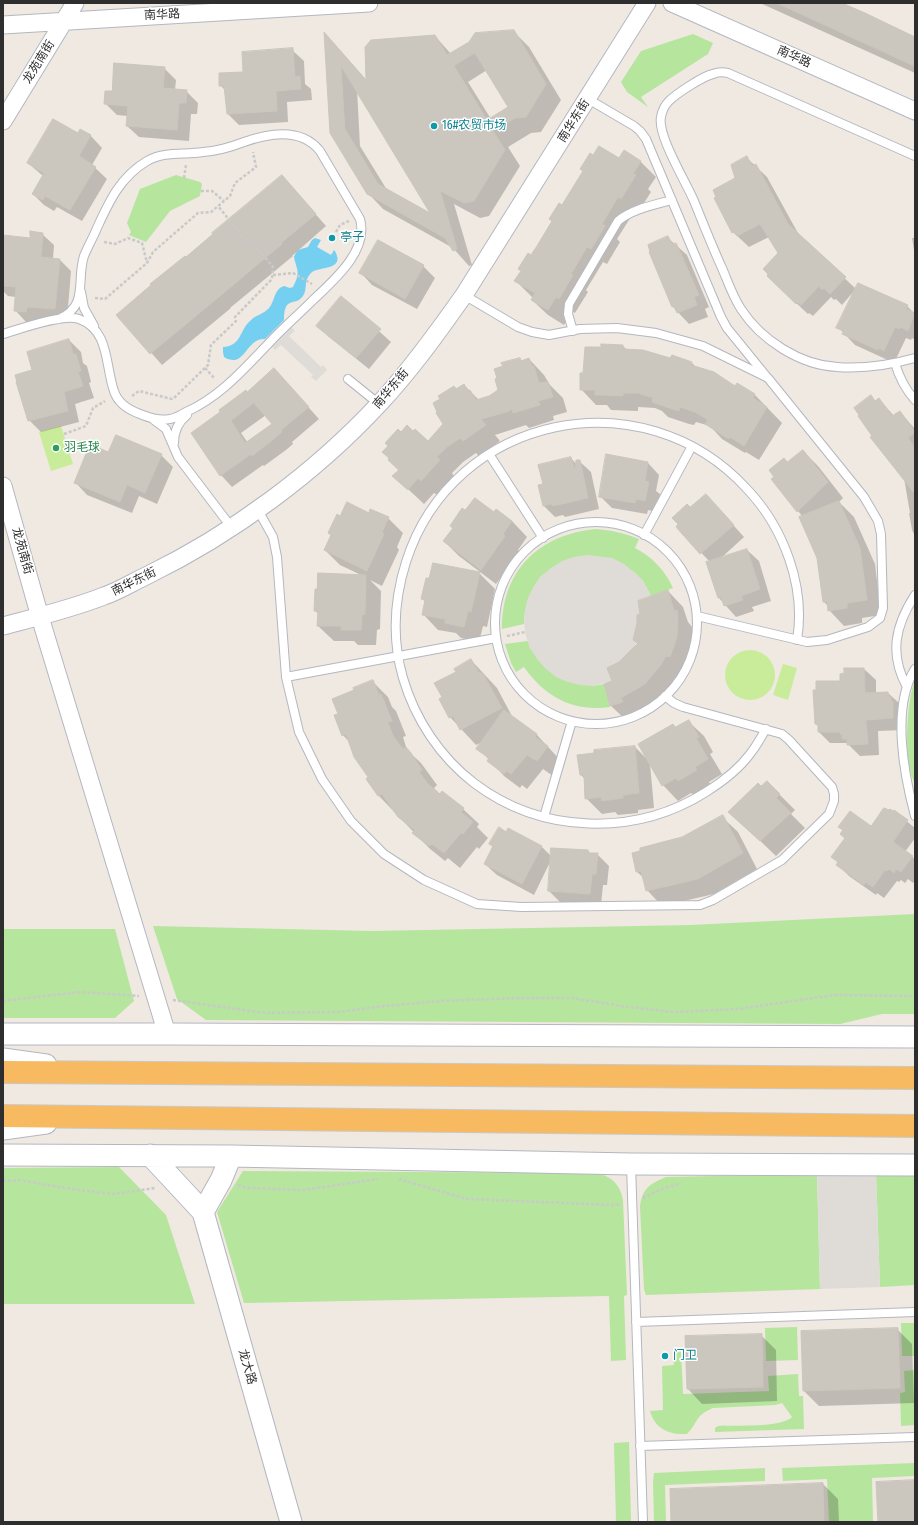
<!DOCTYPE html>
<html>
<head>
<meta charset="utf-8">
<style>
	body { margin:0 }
	#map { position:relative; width:918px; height:1525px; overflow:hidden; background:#efe9e1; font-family:"Fira Sans Condensed",sans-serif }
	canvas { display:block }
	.frame { position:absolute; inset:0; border:4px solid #2e2e2e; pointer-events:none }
</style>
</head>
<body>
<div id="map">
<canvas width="918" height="1525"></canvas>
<div class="frame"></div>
</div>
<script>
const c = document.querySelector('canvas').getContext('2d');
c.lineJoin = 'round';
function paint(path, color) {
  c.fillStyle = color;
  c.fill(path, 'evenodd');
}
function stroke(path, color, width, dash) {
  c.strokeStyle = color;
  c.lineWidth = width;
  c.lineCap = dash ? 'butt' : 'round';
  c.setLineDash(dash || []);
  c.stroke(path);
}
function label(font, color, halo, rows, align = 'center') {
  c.font = font + ' "Fira Sans Condensed","Noto Sans SC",sans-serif';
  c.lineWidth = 3;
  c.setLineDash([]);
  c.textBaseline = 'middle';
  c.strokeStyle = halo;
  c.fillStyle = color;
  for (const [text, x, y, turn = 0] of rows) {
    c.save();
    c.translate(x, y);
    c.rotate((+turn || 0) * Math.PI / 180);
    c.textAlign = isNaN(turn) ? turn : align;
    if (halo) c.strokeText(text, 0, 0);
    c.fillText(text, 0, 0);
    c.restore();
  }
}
const green = new Path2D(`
	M693 34 713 43 708 54 641 97 648 107 627 92 621 82 641 51Z
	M176 175 200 182 202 184 200 196 170 211 146 242 129 235 131 232 127 223 140 189Z
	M595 529C611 530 624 533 639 539L635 548C652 557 665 570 673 588L651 596 643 581 634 572 541 576C530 591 524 606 524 624L502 629C502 570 539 535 595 529Z
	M528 641 530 648 593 686 604 684 610 707C573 712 545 697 524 667L516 672 511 663 505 644Z
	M915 681V783C903 767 906 700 915 681Z
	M915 914V1014H882L840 1024 206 1020 177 999 153 926 372 931 691 925Z
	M3 929H115L134 1001 115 1018H3Z
	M119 1167 166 1215 195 1304H3V1168Z
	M243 1171 594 1173C611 1175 620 1184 623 1200L627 1295 624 1296 626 1360 611 1361 609 1296 244 1303 217 1212Z
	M876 1173H915V1285L880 1287Z
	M817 1174 820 1289 646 1295 644 1289 640 1207C642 1188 650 1184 666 1177Z
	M901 1323H915V1356H902Z
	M797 1327 798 1360 766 1361 765 1328Z
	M673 1350H681L683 1394 769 1391 768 1376 798 1374 799 1396H803L804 1429 715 1432V1428L718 1426C735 1425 781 1428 792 1417L782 1403 775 1405 713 1408C694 1416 699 1422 687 1434 669 1435 655 1429 650 1411L663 1410 662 1366 674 1365Z
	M915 1370V1425L901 1426 900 1393 905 1392 904 1371Z
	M629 1442 631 1522H616L614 1443Z
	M915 1463V1476L872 1478 873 1522H829L827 1479 783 1481 782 1468Z
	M765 1468V1481L665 1485 666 1522H654L653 1483 654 1473Z`);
const pitch = new Path2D(`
	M61 426 73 464 51 471 39 432Z
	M725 675a25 25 0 1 1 50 0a25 25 0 1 1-50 0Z
	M783 664 797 668 788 700 773 695Z`);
const plaza = new Path2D(`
	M284 320 295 331 289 336 321 367 323 365 327 370 316 381 311 377 313 375 281 345 275 350 265 339Z
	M587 555 612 558 624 564 634 572 643 581 651 596 638 601 640 614 637 615V623L633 640 637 642 612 681 593 686 580 685 568 682 556 677 546 669 537 659 530 648 526 636 524 623 525 611 528 598 534 586 541 576 551 568 562 561 574 557Z
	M876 1173 880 1287 820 1289 817 1174Z`);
const water = new Path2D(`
	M315 238 321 240 317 247 331 255 334 250 335 251C346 271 318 266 311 273 303 281 308 289 303 296 295 307 284 295 284 320L265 339C246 337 245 370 224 357L223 352V347C242 346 239 330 251 320 256 315 264 314 269 308 275 301 274 289 284 286L290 288 293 287C301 272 297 271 294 257 297 249 301 249 308 247L312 240Z`);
const shadow = new Path2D(`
	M760 3H840L915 38V73Z
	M513 31 529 47 561 100 541 132 531 133 508 147 520 166 489 216 480 218 454 204 472 265 469 266 453 248 383 209 368 193 331 133 326 35 367 81 435 36 451 54ZM487 70 510 107 491 119 468 82ZM357 89 433 216 387 190 360 146Z
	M292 50 304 61 305 84 311 89 312 100 287 102 288 122 239 125 228 114 226 91 220 85 244 72Z
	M164 68 176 80 175 90 186 91 198 103 197 114H191L189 141 139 137 127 126 128 116 117 115 105 103 112 92Z
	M81 130 91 136 102 148 92 165 107 179 82 221 57 207 54 211 44 205 33 194 43 176 28 163 78 135Z
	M624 152 641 162 656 177 648 189 651 192 637 214 634 212 617 239 620 242 607 264 603 262 586 290 588 292 575 313 572 311 564 325 548 315 532 300 533 298 516 281 563 206 619 159Z
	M747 158 767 177 799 235 856 289 907 306 915 314V340L912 338 911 340 906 338 895 361 891 359 890 361 855 345 838 327 854 291 842 305 836 299 834 300 831 297 813 316 809 313 808 314 780 288 779 254 769 237 749 247 733 232 736 178Z
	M282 176 326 226 292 256H293L230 308H231L162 365 118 315Z
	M42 234 54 245 53 259 60 260 71 271 67 320 38 318V323L26 322 15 310 16 297 8 296 3 291V236L30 239Z
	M668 238 687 255 709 307 705 309 708 317 689 324 673 307Z
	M912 238H915V256Z
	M423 266 435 278 417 309 372 285 361 273Z
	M341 297 391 342 369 369 329 337 317 326Z
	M69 340 81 352 83 363 87 366 91 382 89 383 94 398 75 404 79 422 41 432 29 420 33 370Z
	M623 346 627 350 692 363 697 368 735 387 737 384 755 395 782 423 759 460 746 452 745 453 722 439 710 426 696 422 694 425 689 424 668 417 662 411 655 408 638 407V411L611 410 607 405H596L581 389 584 374 602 348Z
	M520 359 522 361 529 359 544 375 550 385 563 398 567 412 553 416 554 420 529 428 526 425 495 435 500 441 479 456 476 453 463 462 452 473 454 476 437 495 434 493 424 504 394 476 399 471 389 460 401 433 428 443 444 424 457 390 464 385 479 400 489 397 499 390Z
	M274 369 319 419 292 442 293 444 286 450 264 466 263 465 232 487 221 475 192 433 247 393ZM266 415 274 424 248 443 241 433Z
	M871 396 876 402 879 399 894 416 900 412 915 429V536L912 530 909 513H910L904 478 873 437Z
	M803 451 818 466 843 498 839 502 854 517 875 564 881 615 862 618V623L844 626 829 610 828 606 824 602 817 558 803 517 798 511 788 463Z
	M109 454 161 455 173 467 157 504 139 496 132 513 87 495 76 483Z
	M571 458 576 464 579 461 591 472 599 509 565 517 563 515 555 517 544 506V485Z
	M648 463 659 475 656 491 660 494 657 512 648 510 647 514 612 508 600 496Z
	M717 507 744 537 720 559 747 550 759 561 771 601 752 607 754 611 736 617 718 597 710 562 677 527 690 508Z
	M465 512 494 514 512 521 527 537 518 550 520 552 496 584 459 556 444 541Z
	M369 514 388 518 403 533 397 547 399 550 382 586 370 580 381 591 380 629 377 630 376 645H358L354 641H334L318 626 319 614 315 611 361 575 340 565 325 550 332 536 329 533 341 517Z
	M479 573 495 589 487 627 483 626 479 642 461 638 456 633 438 630 423 614 426 602 422 599Z
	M668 591 683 607 688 622 692 627V646L689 662 686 671 681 670 676 680 666 693 651 705 636 714 637 717 626 720 610 705 614 682 620 663 638 644 634 640Z
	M471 660 497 688 513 718 537 735 562 762 553 776 543 769 527 789 522 785 520 788 504 776 478 748 482 742 476 745 450 717 443 698 457 673Z
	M845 669H864L876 680V693H888L900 704 904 730 878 731 879 755 860 756 847 743H830L819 732V727L816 724 845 674Z
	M373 682 388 697 392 707 396 711 406 736 403 737 407 750 421 763 437 785 434 788 440 795 442 792 463 809 479 824 477 827 488 838 479 849 477 847 460 868 448 858 445 861 429 848 379 796 367 779 370 777 349 742 343 735 339 714Z
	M688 721 704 736 713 752 710 754 722 774 709 782 711 786 694 795 691 793 678 801 663 785 650 764 654 808 638 810V813L618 815 615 812 602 814 586 798 585 779 580 774 635 747 647 759 675 728Z
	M767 782 795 810 791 814 805 828 776 856 730 812Z
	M894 811 915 828V838L905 852 915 859V880L913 883 908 879 905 883 901 880 899 882 897 881 884 898 877 893 876 895 849 876 838 865 839 863 833 857 845 839 841 834 843 831 840 827H871Z
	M722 817 738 832 757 869 714 894 662 906 647 890 644 878 637 872 633 854 683 838Z
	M507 833 541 846 552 857 588 851 591 854H597L609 866 607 885H603L601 905 561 903 549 891 551 860 534 895 497 875 485 864 493 847 490 844Z
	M897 1329 912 1344 914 1403 819 1406 804 1391Z
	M761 1335 776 1350 777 1401 702 1404 688 1389 686 1337Z
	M823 1484 838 1499 839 1522H672Z`);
const building = new Path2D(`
	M777 3H842L865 13 915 37V66Z
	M514 30 546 84 526 117 515 118 493 131 505 150 474 201 464 203 440 191 457 249 453 251 445 238 367 194 330 133 324 32 366 80 365 47 371 40 435 35 447 55 469 42 475 33ZM475 53 508 107 487 120 454 66ZM341 66 430 213 378 184 345 129Z
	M293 48 295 77 300 76 301 89 276 91 277 111 227 114 224 86H219V73L243 72 242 52Z
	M114 63 165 67 163 88 187 90 186 103H179L177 130 126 126 128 106 104 104 105 91H112Z
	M53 119 78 133 80 129 91 135 79 156 96 167 70 210 45 196 43 200 32 194 44 173 27 163Z
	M599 146 619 158 624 150 641 161 633 174 636 175 621 199 618 197 602 224 605 226 591 249 587 247 571 274 573 275 559 299 556 297 548 310 531 300 535 293 514 281 521 271 518 269 528 253 531 255 537 246 552 221 549 219 559 203 562 205 583 171 580 169 590 153 593 155Z
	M747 156 752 166 756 164 788 224 846 277 830 294 824 288 822 290 819 286 801 305 797 302 796 304 767 276 768 274 763 269 778 253 760 224 737 236 734 232 732 233 714 198 716 197 713 190 735 178 731 165Z
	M282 175 316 214 281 243 282 244 220 296 150 354 116 315 151 285 150 284 185 256 186 257 213 234 212 233Z
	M30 231 43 233 41 257 60 259 55 309 27 307 26 312 14 311 16 287 3 286V235L30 238Z
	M668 236 672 244 676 243 699 295 694 297 697 305 677 313 674 306 672 307 649 252H650L648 245Z
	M378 240 424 265 405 299 359 273Z
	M858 283 908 305 906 309 915 313 908 331 900 327 899 329 895 327 884 351 879 348 878 350 842 334 844 331 836 328Z
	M341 296 381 329 356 358 316 326Z
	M69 339 73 354H76L81 371 78 372 83 386 64 392 68 411 28 421 16 382H17L15 375 32 370 27 352Z
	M601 344 623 345V349L643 350 670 358 672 355 692 362 691 365 714 372 735 386 737 383 755 394 753 398 767 407 744 446 730 437 729 439 705 424 708 420 695 412 680 407 679 411 672 409 652 402 653 398 638 393H623V396L602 395H595V390H580V373H583L585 347H601Z
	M520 358 521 361 529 358 532 366H534L539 383 548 382 553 397 538 401 540 405 513 413 512 409 507 412 481 419 486 425 463 441 460 438 447 447 437 457 440 460 421 481 418 478 408 490 392 476 399 470 388 460 389 458 382 452 388 446 385 443 398 429 401 432 407 425 413 431 415 429 428 441 443 424 436 413 437 412 433 403 440 399 438 396 454 386 456 389 464 384 468 391 470 390 476 400 489 396 498 390 495 379 497 378 494 369 503 366 501 363Z
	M274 368 309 407 281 430 282 432 275 438 252 456 251 454 220 476 191 433 220 412 219 410 246 390 247 392ZM254 403 272 424 245 443 231 421Z
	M871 395 875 401 879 398 892 416 900 411 915 432 908 438 915 448V494L870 437 872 436 858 416 859 415 854 408Z
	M116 435 162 454 145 493 127 485 120 502 74 483 90 444 108 452Z
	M803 450 828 482 797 512 771 479 774 477 769 470 784 458 787 462Z
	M606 454 648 462 645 481 649 482 645 501 636 499 635 503 599 497Z
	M571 457 575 471 576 460H580L588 498 553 506 551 504 543 506 538 485 543 484 538 465Z
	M706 494 734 525 700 554 676 527 678 524 672 518 687 504 690 507Z
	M475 498 494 512 496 509 512 521 503 534 505 536 481 570 443 541 453 528 450 526 462 508 465 510Z
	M839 501 860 548 867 600 847 603V608L828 611 827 602H823L817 558 799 517Z
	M347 502 369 513 370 509 389 517 382 532 384 534 367 571 324 550 331 535 328 533 337 514 340 516Z
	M747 549 760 589 741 596 743 600 724 606 721 597 718 598 706 562Z
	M433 563 480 572 471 612 468 611 464 627 445 623V619L422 615 425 600 421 599 426 578H429Z
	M318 573 366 575 365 614 362 615 361 630H341V626H317L318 611H314L315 589H317Z
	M668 590 674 611 677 610 678 621 677 637 670 657 666 656 661 665 650 678 645 684 621 698 623 702 610 706 604 684 612 681 607 668 619 662 638 643 633 640 637 623V615L640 614 638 601Z
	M471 659 479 673 482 672 502 708 460 730 453 716 449 718 439 699 442 697 434 683 456 672 454 669Z
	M844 668H864L865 693 888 692 889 697H891V701H893V718L866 720 868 744 847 745V739H842V734H840V732H818V724H815L813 690H816V681H840V674L844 673Z
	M373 680 379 695 381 694 392 721 388 722 393 736 403 749 406 747 411 753 422 770 419 772 428 784 440 794 442 791 464 808 461 812 473 822 463 834 461 833 444 853 432 844 429 846 412 833 415 830 398 817 382 794 378 796 366 779 368 777 354 757 346 734 342 736 334 715 338 714 332 699 354 690 353 688Z
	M504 710 537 734 535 737 548 746 537 761 527 755 511 774 507 771 504 774 487 761 489 758 476 749Z
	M689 720 699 737 696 738 708 759 695 767 697 770 678 781 676 778 662 786 638 744 673 724 675 727Z
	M635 746 639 793 623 795V798L602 801 601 797 585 799 584 775H580L577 755 594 753V750Z
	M767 781 780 794 776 798 791 813 760 841 728 812 758 783 761 786Z
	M884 808 889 810 890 809 893 811 894 810 908 820 893 842 913 856 901 872 896 869 894 873 889 869 887 871 885 870 873 887 865 882 864 885 836 865 838 862 831 857 845 838 840 834 843 830 838 827 850 811 871 826Z
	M723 815 743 853 698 879 646 891 641 871 636 872 632 853 640 851V848L682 837Z
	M499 827 506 832 508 828 542 846 522 884 484 864 493 846 489 844Z
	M551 848 588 850 589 853H598L596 874H592L590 894 548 891Z
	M898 1328 900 1388 803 1391 801 1331Z
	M762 1334 763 1387 687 1389 685 1336Z
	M915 1480V1522H878L876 1482Z
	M823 1483 824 1522H671L670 1489Z`);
const path = new Path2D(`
	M184 178 186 165
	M201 191H212L224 201
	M336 232 340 225 349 221
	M104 242 115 244 128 238 142 243 147 263
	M273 275 293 273 312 284
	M95 298 105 299 147 263 153 252 198 213 211 212 230 196 235 183 256 167 253 152
	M205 368 215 379
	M132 396 139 391 172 399 174 398 208 365 211 345 236 321 235 317 272 279 273 267 253 243 247 242 218 206
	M64 434 86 426 93 408 105 401
	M507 636 525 632
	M173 1000 265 1013 337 1012 385 1006 441 1001 518 998H573L621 1006 672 1012 738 1009 834 995 915 996
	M3 1001 80 992 139 996
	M399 1179 467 1199 613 1205 621 1204
	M3 1181 20 1180 71 1189 112 1194 155 1188
	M238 1185 247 1188 304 1190 378 1179
	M643 1198 664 1188 679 1184`);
const service = new Path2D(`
	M588 99 634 126 640 131 646 139 721 317 727 328 766 376
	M915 156 728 73C723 72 718 72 713 74 703 76 676 94 669 101 665 105 662 111 661 117 657 135 686 182 694 201 703 223 712 246 722 268 728 282 733 297 741 309 761 340 800 365 837 367 863 369 890 365 915 358
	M81 292 84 308 94 326
	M464 295 518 327 532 332 549 335 580 329 617 328 656 333 703 346 768 378 864 497 878 521 881 534 883 608 880 618 868 627 827 640 807 642 697 616
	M573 331 568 314 569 304 618 221C632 209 654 205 672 200
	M3 334C20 329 64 313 79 319 110 330 105 366 114 391 118 404 129 410 140 414 150 418 159 421 170 419 176 418 181 415 186 412 220 397 244 369 269 343 283 328 298 315 312 301 333 281 369 251 360 219L320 151C301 127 269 133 244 142 231 147 217 151 203 152 184 155 164 151 147 161 120 177 109 202 97 228 93 238 88 246 84 256 76 280 89 306 59 319
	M895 363C899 377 905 389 915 400
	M348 379 379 404
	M154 420 166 429 178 457 232 528
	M174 443C174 431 178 422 187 415
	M489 454 543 538
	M258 510 273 537 277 557 286 677 299 732 322 779 351 821 384 854 424 880 477 904 521 907 700 905 713 900 782 860 829 814 834 801V794L832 787 789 740 782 734 683 707 674 703 665 696
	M495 623a101 101 0 1 1 202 0a101 101 0 1 1-202 0Z
	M644 535 692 446
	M915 669C891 707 904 775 915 816
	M286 677 496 638
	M907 687C889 654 895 626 915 595
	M766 729C761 737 756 747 750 754 739 769 722 782 706 792 635 837 541 834 474 783 440 757 415 719 403 678 392 640 394 600 406 562 453 414 643 375 747 489 784 528 806 587 797 640
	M544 817 572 721
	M631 1165 643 1522
	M636 1322 915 1312
	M640 1446 915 1437`);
const minor = new Path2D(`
	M672 3 915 111
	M3 25 369 3
	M3 121 75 3
	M3 486 40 617 167 1034
	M3 626C37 617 71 609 104 596 119 591 133 582 148 575 232 534 315 473 379 404 410 371 438 332 464 295L647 3`);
const tertiary = new Path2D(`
	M3 1034H167L915 1037
	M3 1059 46 1065
	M3 1129 46 1123
	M3 1155 231 1156 631 1164 915 1165
	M150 1155 203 1212 221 1180 231 1156
	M203 1212 291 1522`);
const trunk = new Path2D(`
	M3 1072 915 1078
	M3 1116 915 1126`);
const markers = [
	[434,126,4,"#0f9aa8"],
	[332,238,4,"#0f9aa8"],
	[56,448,4,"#2e9e5b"],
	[665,1356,4,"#0f9aa8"]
];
const streetNames = [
	["南华路",162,15,-3],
	["南华路",794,57,24],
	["龙苑南街",39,62,-58],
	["南华东街",574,121,-58],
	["南华东街",391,389,-50],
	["龙苑南街",22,551,74],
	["南华东街",134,582,-26],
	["龙大路",247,1367,74]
];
const cultureNames = [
	["16#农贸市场",442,126],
	["亭子",340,238],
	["门卫",673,1356]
];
const leisureNames = [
	["羽毛球",64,448]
];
paint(green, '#b6e59e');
paint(pitch, '#c9ec9a');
paint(plaza, '#dfdcd8');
paint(water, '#75cff0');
paint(shadow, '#0003');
paint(building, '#cbc7bf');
stroke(building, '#cbc5ba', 1);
stroke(service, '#b4b7c1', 10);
stroke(minor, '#b4b7c1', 19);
stroke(tertiary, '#b4b7c1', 23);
stroke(trunk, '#c9c9c9', 24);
stroke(path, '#c9c9c9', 2.5, [3, 2]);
stroke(service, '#fff', 8);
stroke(minor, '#fff', 17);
stroke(tertiary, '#fff', 21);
stroke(trunk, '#f8ba60', 22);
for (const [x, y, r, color] of markers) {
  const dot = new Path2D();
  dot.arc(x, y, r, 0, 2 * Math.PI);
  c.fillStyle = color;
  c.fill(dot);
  stroke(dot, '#fff', 1.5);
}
label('12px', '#2e2e2e', '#fff', streetNames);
label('12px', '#0d838f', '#fff', cultureNames, 'left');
label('12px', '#27864d', '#fff', leisureNames, 'left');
</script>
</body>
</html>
